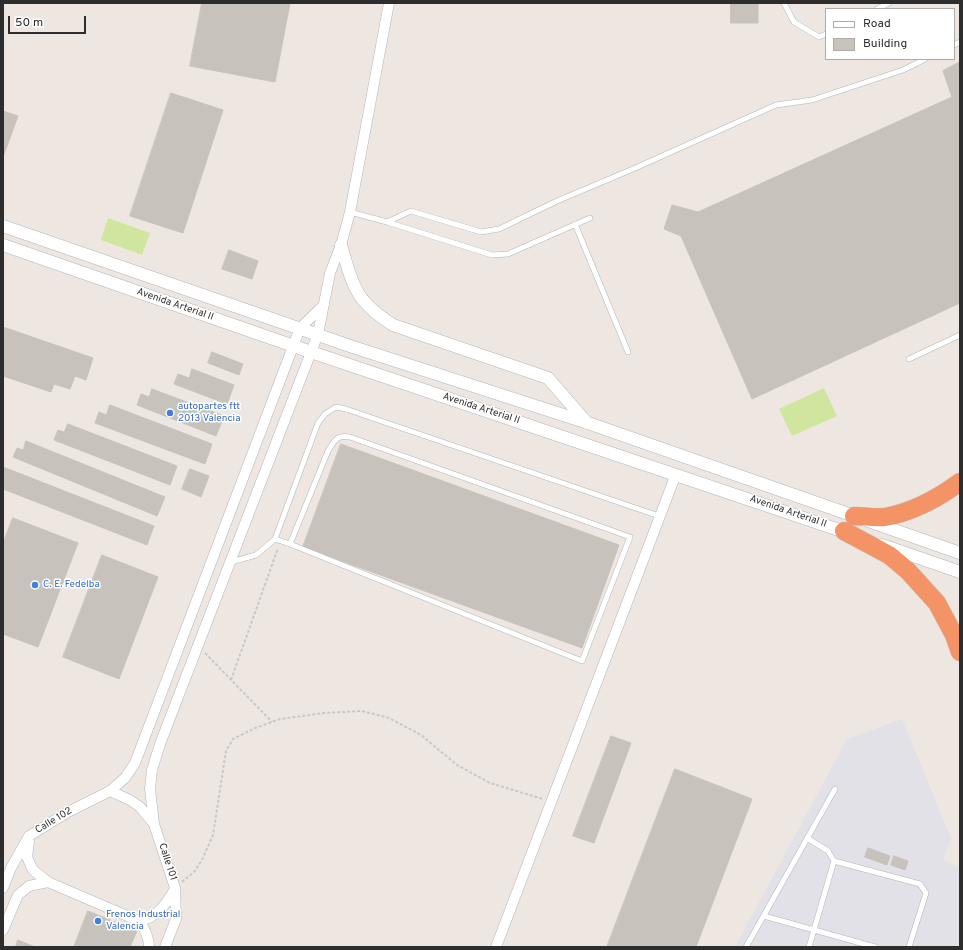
<!DOCTYPE html>
<html>
<head>
<meta charset="utf-8">
<style>
	body { margin:0 }
	#map { position:relative; width:963px; height:950px; overflow:hidden; background:#eee7e1; font-family:Overpass,sans-serif }
	canvas { display:block }
	.frame { position:absolute; inset:0; border:4px solid #2d2d2d; pointer-events:none }
	.legend { position:absolute; left:825px; top:8px; width:130px; height:52px; box-sizing:border-box; background:#fff; border:1px solid #ababab; margin:0; padding:5px 7px; list-style:none; font-size:12px; color:#2d2d2d }
	.legend li { display:flex; align-items:center; gap:8px; height:20px }
	.legend b { width:20px; border:1px solid #ababab }
	.scale { position:absolute; left:8px; top:16px; width:78px; height:18px; box-sizing:border-box; border:2px solid #2d2d2d; border-top:0; padding-left:5px; font-size:12px; line-height:14px; white-space:nowrap; color:#2d2d2d; -webkit-text-stroke:3px #fff; paint-order:stroke }
</style>
</head>
<body>
<div id="map">
<canvas width="963" height="950"></canvas>
<div class="frame"></div>
<ul class="legend">
<li><b style="height:5px;background:#fff"></b>Road</li>
<li><b style="height:11px;background:#c7c2bc"></b>Building</li>
</ul>
<div class="scale">50 m</div>
</div>
<script>
const c = document.querySelector('canvas').getContext('2d');
c.lineJoin = 'round';
function paint(path, color) {
  c.fillStyle = color;
  c.fill(path, 'evenodd');
}
function stroke(path, color, width, dash) {
  c.strokeStyle = color;
  c.lineWidth = width;
  c.lineCap = dash ? 'butt' : 'round';
  c.setLineDash(dash || []);
  c.stroke(path);
}
function label(font, color, halo, rows, align = 'center') {
  c.font = font + ' Overpass,sans-serif';
  c.lineWidth = 3;
  c.setLineDash([]);
  c.textBaseline = 'middle';
  c.strokeStyle = halo;
  c.fillStyle = color;
  for (const [text, x, y, turn = 0] of rows) {
    c.save();
    c.translate(x, y);
    c.rotate((+turn || 0) * Math.PI / 180);
    c.textAlign = isNaN(turn) ? turn : align;
    if (halo) c.strokeText(text, 0, 0);
    c.fillText(text, 0, 0);
    c.restore();
  }
}
const industrial = new Path2D(`
	M902 719 951 838 943 860 960 868V947H735L847 739Z`);
const pitch = new Path2D(`
	M108 218 150 233 142 255 101 240Z
	M824 388 837 416 792 436 779 409Z`);
const building = new Path2D(`
	M202 3H290L275 82 190 66Z
	M731 3H758V23H731Z
	M960 62V303L752 399 681 236 664 229 672 205 698 212 952 97 943 71Z
	M171 93 223 110 183 233 130 216Z
	M3 111 18 116 3 157Z
	M229 250 258 261 252 279 222 269Z
	M3 327 93 358 86 380 75 376 70 389 54 384 51 392 3 376Z
	M212 352 243 364 239 375 208 363Z
	M192 369 234 385 227 404 174 384 178 374 189 378Z
	M152 389 224 416 216 436 137 405 141 394 149 397Z
	M110 405 212 444 205 464 95 423 99 412 106 415Z
	M68 424 177 466 170 485 54 440 58 430 64 432Z
	M26 441 165 497 157 516 13 457 17 448 23 450Z
	M341 444 619 545 582 648 303 547Z
	M3 467 154 526 147 545 3 489Z
	M190 469 209 476 201 497 182 489Z
	M13 518 78 543 38 647 3 634V543Z
	M102 555 158 577 119 679 63 657Z
	M611 736 631 743 594 843 573 836Z
	M675 769 752 799 696 947H607Z
	M868 848 890 856 887 865 865 857Z
	M894 856 908 861 905 870 891 865Z
	M88 911 137 931 130 947H74Z
	M18 940 35 947H16Z`);
const path = new Path2D(`
	M205 653 272 722
	M231 680 278 548
	M182 882 194 872 202 860 213 835 226 751 233 739 255 728 280 719 324 713 362 711 389 718 421 735 457 765 490 783 543 799`);
const service = new Path2D(`
	M784 3 794 22 819 37 826 34
	M877 9 889 3
	M954 45 960 42
	M350 212 387 222 411 211 481 232 499 229 557 201 633 169 776 105 812 100 903 70 925 59
	M387 222 492 255 508 254 590 218
	M575 224 628 352
	M909 359 960 335
	M275 539 290 544 582 661 630 537 350 437C336 435 335 440 328 451L290 544
	M231 562 256 555 275 539 318 423 325 414 336 407 346 409 659 516
	M807 838 828 851 834 861 809 947
	M834 861 920 884 926 893 909 947
	M764 916 875 947
	M746 947 835 789`);
const minor = new Path2D(`
	M110 791 130 800 140 807 154 824
	M29 842 27 857 33 870 48 882 139 921C157 918 166 904 175 889
	M3 888 11 868 29 836 68 812 110 791 125 778 135 763 300 328 324 305
	M139 921C145 930 149 937 149 947
	M3 930 18 895 29 886 48 882
	M165 947 176 919 175 888 154 824 150 789 152 770 160 744 318 334 330 273 341 245 350 212 389 3
	M496 947 676 474`);
const tertiary = new Path2D(`
	M3 226 353 347 588 423 960 553
	M3 245 311 352 851 534
	M341 245C346 261 350 281 360 296 368 308 381 317 393 325L548 378 587 423
	M882 545 960 572`);
const motorway = new Path2D(`
	M854 516C864 516 875 518 885 517 913 512 937 499 960 482
	M844 531 889 555 908 571 937 603 954 635 960 652`);
const markers = [
	[170,413,4,"#3f7fe0"],
	[35,585,4,"#3f7fe0"],
	[98,921,4,"#3f7fe0"]
];
const streetNames = [
	["Avenida Arterial II",175,305,19],
	["Avenida Arterial II",481,409,18],
	["Avenida Arterial II",788,512,19],
	["Calle 102",54,821,-31],
	["Calle 101",167,862,72]
];
const shopNames = [
	["autopartes ftt",178,407],
	["2013 Valencia",178,419],
	["C. E. Fedelba",43,585],
	["Frenos Industrial",106,915],
	["Valencia",106,927]
];
paint(industrial, '#e2e1e7');
paint(pitch, '#d0e69f');
paint(building, '#c7c2bc');
stroke(building, '#c9c2bb', 1);
stroke(service, '#b1b5bd', 6);
stroke(minor, '#b1b5bd', 11);
stroke(tertiary, '#b1b5bd', 13);
stroke(motorway, '#c8c8c8', 19);
stroke(path, '#c8c8c8', 2, [3, 2]);
stroke(service, '#fff', 5);
stroke(minor, '#fff', 10);
stroke(tertiary, '#fff', 12);
stroke(motorway, '#f49366', 18);
for (const [x, y, r, color] of markers) {
  const dot = new Path2D();
  dot.arc(x, y, r, 0, 2 * Math.PI);
  c.fillStyle = color;
  c.fill(dot);
  stroke(dot, '#fff', 1.5);
}
label('10px', '#2d2d2d', '#fff', streetNames);
label('10px', '#366cbe', '#fff', shopNames, 'left');
</script>
</body>
</html>
